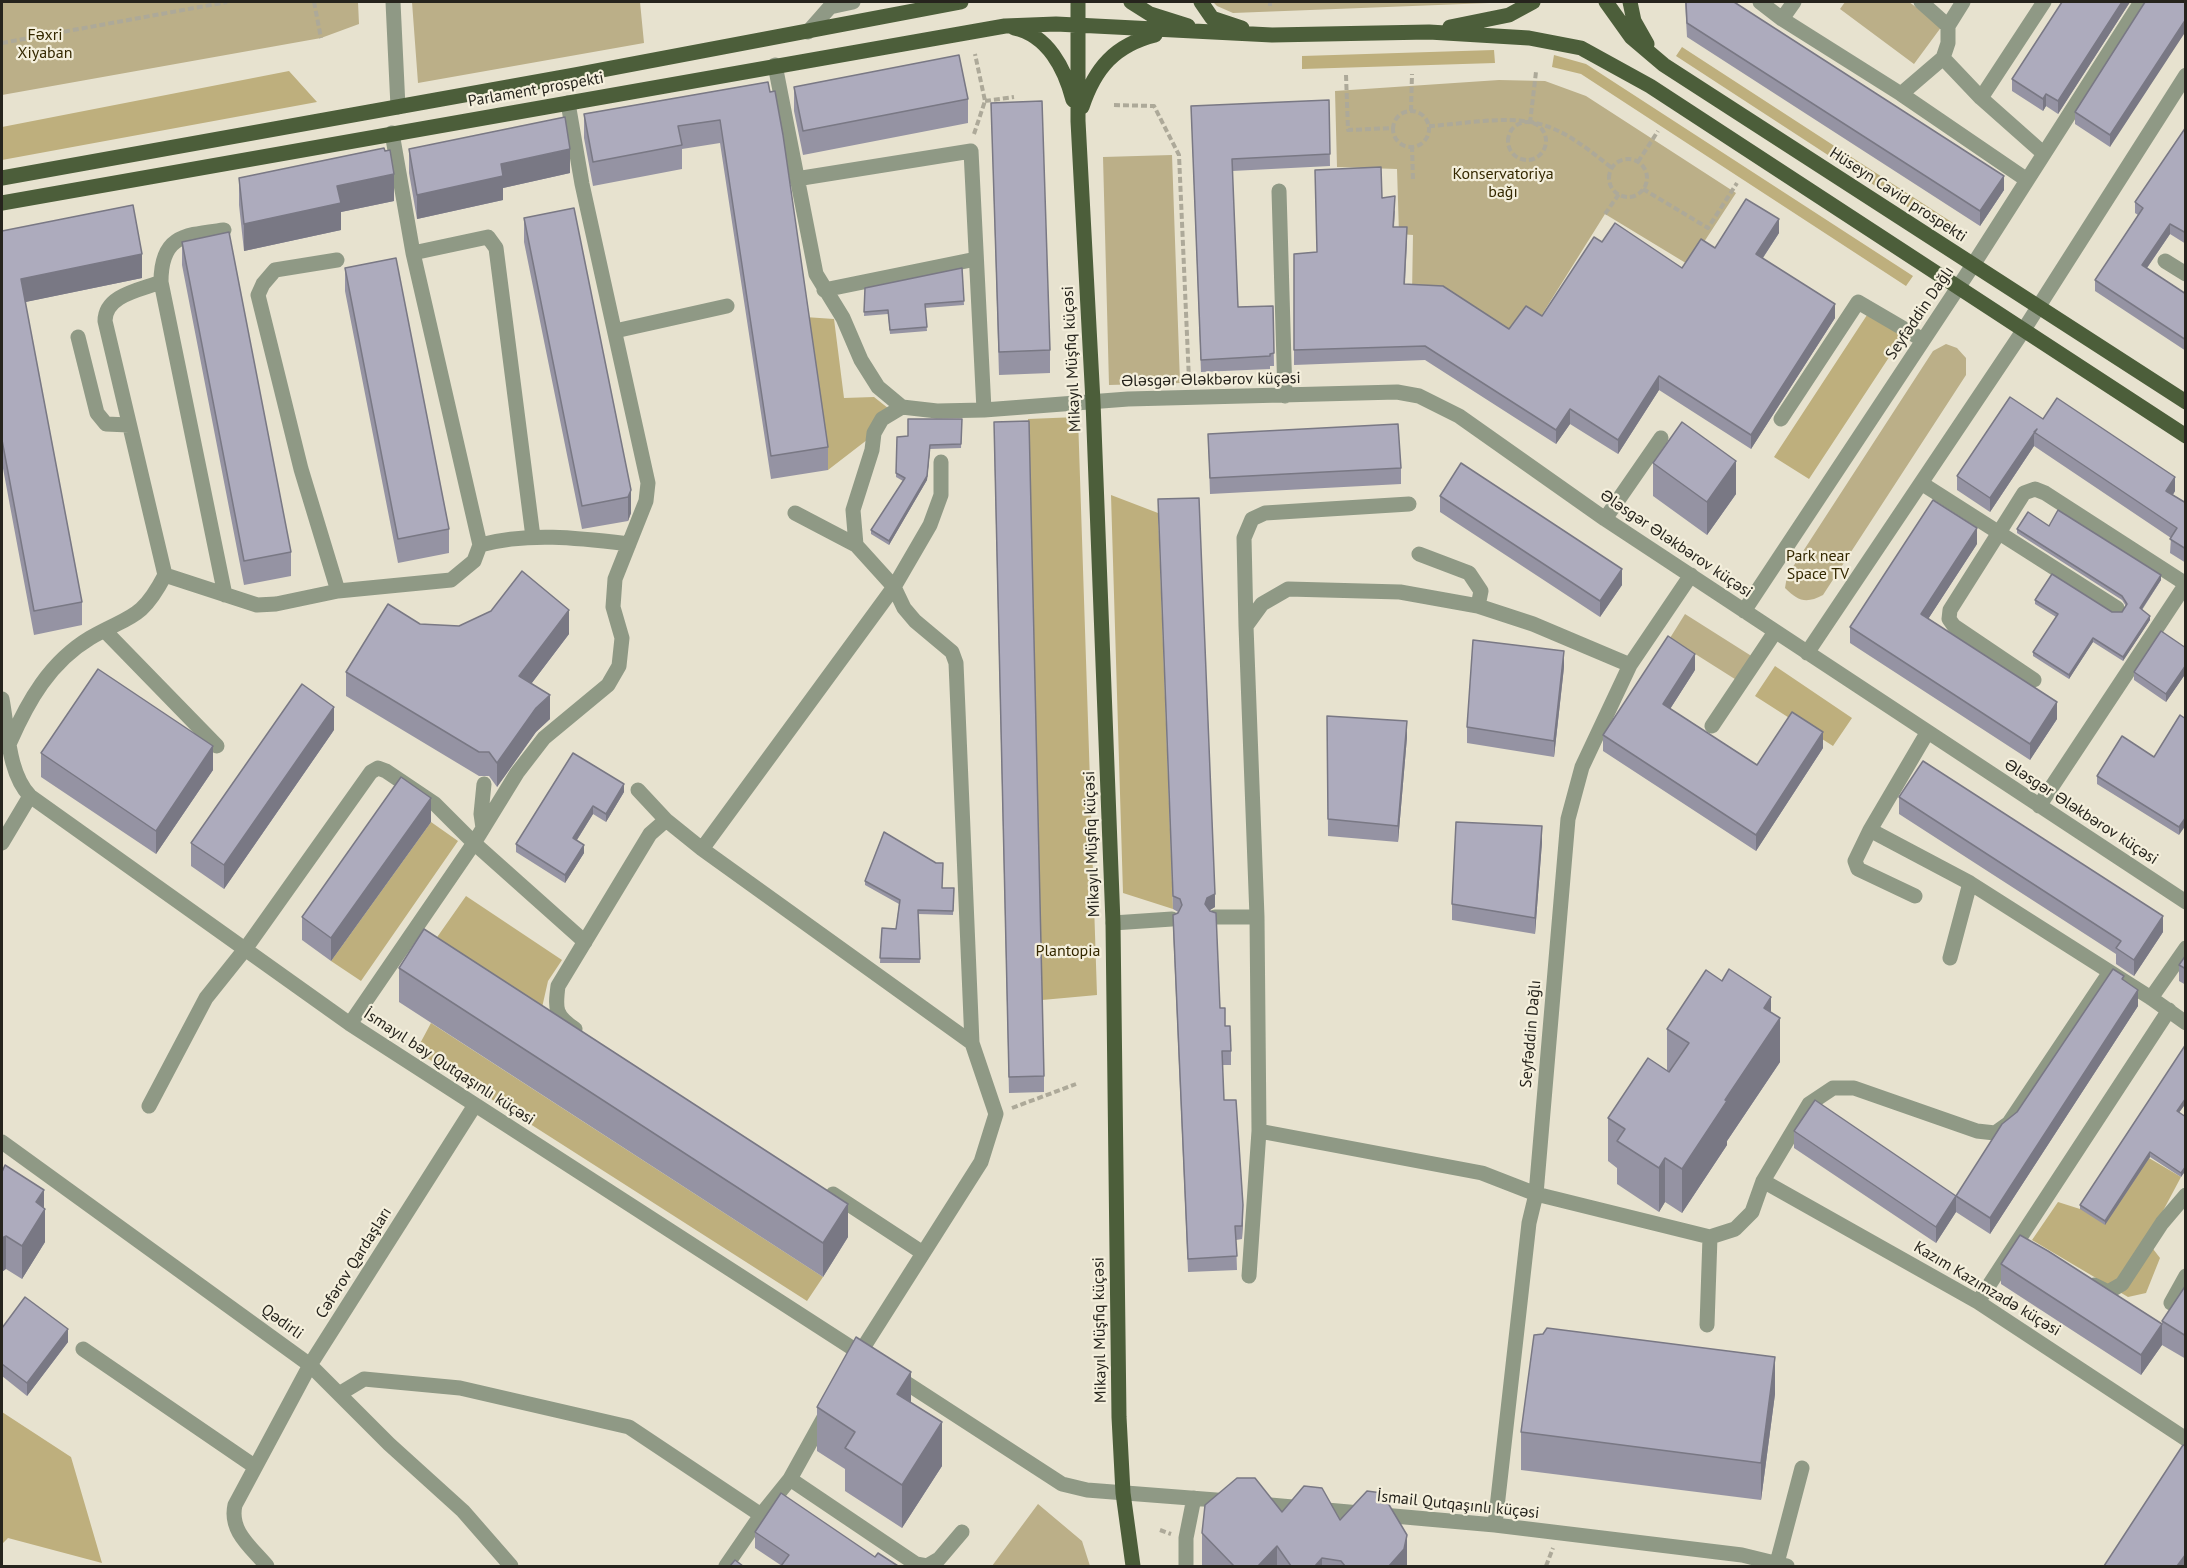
<!DOCTYPE html>
<html>
<head>
<meta charset="utf-8">
<style>
	body { margin:0 }
	#map { position:relative; width:2187px; height:1568px; overflow:hidden; background:#e7e2cf; font-family:"PT Sans",sans-serif }
	canvas { display:block }
	.frame { position:absolute; inset:0; border:3px solid #26241d; pointer-events:none }
</style>
</head>
<body>
<div id="map">
<canvas width="2187" height="1568"></canvas>
<div class="frame"></div>
</div>
<script>
const c = document.querySelector('canvas').getContext('2d');
c.lineJoin = 'round';
function paint(path, color) {
  c.fillStyle = color;
  c.fill(path, 'evenodd');
}
function stroke(path, color, width, dash) {
  c.strokeStyle = color;
  c.lineWidth = width;
  c.lineCap = dash ? 'butt' : 'round';
  c.setLineDash(dash || []);
  c.stroke(path);
}
function label(font, color, halo, rows, align = 'center') {
  c.font = font + ' "PT Sans",sans-serif';
  c.lineWidth = 4.5;
  c.setLineDash([]);
  c.textBaseline = 'middle';
  c.strokeStyle = halo;
  c.fillStyle = color;
  for (const [text, x, y, turn = 0] of rows) {
    c.save();
    c.translate(x, y);
    c.rotate((+turn || 0) * Math.PI / 180);
    c.textAlign = isNaN(turn) ? turn : align;
    if (halo) c.strokeText(text, 0, 0);
    c.fillText(text, 0, 0);
    c.restore();
  }
}
const green = new Path2D(`
	M2 2H358L359 24 321 38 2 95Z
	M412 2H640L644 43 418 83Z
	M1213 2H1515L1233 13 1217 6Z
	M1845 2H1909L1942 26 1914 64 1840 9Z
	M1499 80 1545 81 1586 96 1736 193 1689 265 1605 214 1538 321 1508 333 1412 294 1413 235 1399 234 1397 169 1337 167 1335 91Z
	M1172 155 1180 383 1109 385 1103 157Z
	M1946 344 1957 348 1966 358V375L1823 595C1806 604 1798 601 1785 588L1787 576 1933 351Z
	M1685 614 1753 657 1738 681 1670 638Z
	M1038 1504 1082 1541 1090 1566H992Z`);
const forest = new Path2D(`
	M1682 47 1953 223 1946 232 1676 56Z
	M1494 50 1495 63 1302 69V56Z
	M1554 55 1586 64 1913 276 1906 286 1581 74 1552 67Z
	M289 71 317 102 2 160V127Z
	M1867 315 1903 336 1809 479 1774 457Z
	M805 317 834 319 844 398 874 397 898 416 828 470Z
	M1078 417 1097 995 1042 1000 1028 419Z
	M1111 495 1158 513 1173 909 1123 893Z
	M1775 666 1852 718 1833 746 1755 696Z
	M431 822 458 841 361 981 331 961Z
	M466 896 562 960 548 981 541 1012 433 943Z
	M431 1023 823 1277 807 1301 416 1051Z
	M2149 1158 2181 1177 2147 1241 2160 1258 2146 1293 2128 1297 2032 1240 2058 1202 2080 1209Z
	M2 1412 71 1457 102 1563 8 1538 2 1544Z`);
const path = new Path2D(`
	M314 2 321 38
	M1270 2V6
	M2 43 227 2
	M1346 75 1348 130 1394 128
	M985 101 1014 97
	M1114 105 1154 106 1179 155 1189 380
	M1411 111 1412 74
	M1393 129a18 18 0 1 1 36 0a18 18 0 1 1-36 0Z
	M1508 141a19 19 0 1 1 38 0a19 19 0 1 1-38 0Z
	M1530 123 1536 72
	M1429 126C1468 124 1517 112 1554 129 1575 138 1594 154 1612 168
	M974 134 985 101 975 54
	M1412 146 1413 181
	M1609 178a19 19 0 1 1 38 0a19 19 0 1 1-38 0Z
	M1638 162 1658 131
	M1643 189 1708 228 1737 183
	M1605 214 1619 194
	M1012 1108 1076 1084
	M1160 1530 1171 1534
	M1546 1566 1553 1548`);
const minor = new Path2D(`
	M393 2 398 107
	M1760 2 1782 19 1901 94 2027 180
	M1921 2 1948 26
	M1963 2 1948 26V43L1943 58 1981 98
	M1782 19 1794 2
	M808 32 830 7 853 2
	M775 65 816 274 843 318 861 360 878 387 902 407 937 411 984 410 1128 399 1397 392 1419 396 1459 416 1605 519 2186 902
	M1901 94 1943 58
	M392 133 413 253 480 545
	M2043 153 1981 98 2044 2
	M796 179 971 151 984 410
	M1279 191 1285 396
	M413 253 488 237 496 248 533 537
	M337 260 275 270 263 284 258 295 301 469 338 591
	M2165 261 2186 274
	M161 282 225 595
	M824 290 976 259
	M615 331 727 306
	M78 337 97 413 106 424 129 425
	M1781 419 1858 302 1923 340
	M1921 483 2117 608
	M795 513 856 545 894 587 904 608 915 621 952 652 956 663 972 1043 996 1114 981 1162 856 1359
	M1605 519 1661 438
	M856 545 853 510 872 450 874 433 882 419 902 407
	M1419 554 1469 573 1481 591 1478 606
	M165 575 105 321C105 295 140 290 161 282 161 235 185 235 224 230
	M1744 611 1973 265 2141 2
	M1246 626 1244 538 1252 519 1265 513 1409 504
	M105 631 217 746
	M1807 653 2023 331 2186 75
	M2034 680 1954 626 1949 619 1950 610 2024 493 2035 489 2045 493 2186 584
	M2 699C8 730 8 773 30 796L350 1024 866 1357
	M1712 726 1775 632
	M1927 733 1870 830 1970 883 2151 998 2186 1023
	M10 742C28 701 50 662 90 638 130 615 141 621 165 575L257 605 276 604 338 591 451 580 474 561 480 545C529 532 578 538 629 544
	M638 790 666 820 702 849 972 1043
	M2039 806 2186 584
	M483 828 481 814 484 784
	M1870 830 1855 861 1858 869 1915 896
	M2 843 30 796
	M702 849 894 587 930 525 941 495V462
	M1215 917H1257
	M1113 923 1172 919
	M1950 958 1970 883
	M2151 998 2186 948
	M350 1024 474 843 517 773 544 738 608 685 619 666 622 638 613 607 615 579 646 501 648 483 582 184 568 103
	M575 1029C555 1016 555 1009 558 986L650 834 666 820
	M149 1106 206 998 246 948 371 772 378 768 386 771 435 804 474 843 585 942
	M1259 1131 1482 1173 1536 1194 1710 1237 1735 1229 1752 1212 1763 1181 1809 1104 1833 1088H1854L1977 1131 1995 1133 2009 1123 2110 972
	M2 1142 310 1365 389 1444 463 1511 511 1566
	M1763 1181 1978 1302 2186 1439
	M833 1194 923 1253
	M1249 1276 1259 1131 1257 917 1246 626 1262 604 1288 589 1400 592 1478 606 1533 624 1630 665
	M2094 1285 2108 1292 2122 1284 2162 1223 2186 1195
	M1978 1302 2169 1010
	M2171 1303 2186 1276
	M1707 1325 1710 1237
	M83 1349 254 1466
	M894 1375 1062 1484 1087 1490 1229 1501
	M339 1394 364 1379 460 1388 629 1427 761 1515
	M790 1479 916 1564 927 1566 939 1559 962 1532
	M1259 1504 1495 1525 1742 1555 1787 1566
	M1495 1525 1529 1223 1536 1194 1568 819 1582 767 1630 665 1691 575
	M1777 1563 1802 1468
	M267 1566C251 1547 229 1531 235 1505L310 1365 475 1105
	M726 1566 761 1515 790 1479 826 1414
	M1186 1566V1538L1194 1498`);
const major = new Path2D(`
	M1078 2V121L1093 402 1113 923 1119 1417 1123 1493 1133 1566
	M1131 2 1150 14 1188 26
	M1201 2 1212 18 1242 28
	M1606 2 1631 37 1664 65 2186 402
	M1630 2 1634 21 1647 44
	M1450 27 1509 15 1533 2
	M1014 28C1048 35 1065 69 1073 100
	M1082 107C1095 68 1115 45 1155 35
	M2 178 575 75 961 2
	M2 203 1005 26 1056 24 1272 35 1429 32 1529 38 1581 48 1650 86 2186 436`);
const wall = new Path2D(`
	M1685 2H1734L2004 190 1980 226 1687 37Z
	M2062 2H2130L2058 114 2046 106 2043 111 2012 91V79Z
	M2145 2 2110 147 2075 124V112Z
	M768 82 828 447V470L771 479 720 143 682 149V169L593 186 584 138V114Z
	M794 87 968 99V123L803 155 794 111Z
	M1329 100 1330 166 1232 171 1238 307 1273 306 1274 366H1270V369L1201 372 1191 106Z
	M991 103 1050 350V373L999 375Z
	M2186 127V244L2170 234 2147 268 2186 294V351L2095 291V280L2138 215 2135 213V202Z
	M409 149 570 173 503 188V200L417 219 409 173Z
	M239 178 394 201 341 212V230L244 251 239 205Z
	M1382 198 1395 211 1394 227 1407 241 1405 284 1509 329 1542 316 1602 242 1682 268 1715 248 1779 233 1763 258 1835 318 1751 449 1659 390 1618 454 1570 424 1556 444 1425 360 1294 365V254L1317 252Z
	M524 218 631 490V513L628 521 582 529 524 242Z
	M2 231 142 278 25 302 82 602V625L34 635 2 463Z
	M182 242 291 552V576L244 585 182 265Z
	M345 268 449 529V553L398 563 345 291Z
	M962 268 964 305 925 308 927 331 890 334 888 314 864 316 865 288Z
	M962 419 961 448 930 449 927 480 889 545 871 534V530L903 481 896 477 897 437 908 436Z
	M2043 419 2175 491 2173 495 2186 503V563L2170 553 2171 538 2034 446 1990 512 1957 490V476Z
	M1208 434 1401 468V484L1210 494Z
	M994 438 1044 1076V1092L1009 1093Z
	M1653 463 1736 494 1707 535 1653 496Z
	M1440 496 1622 585 1600 617 1440 512Z
	M1158 499 1215 907 1209 910 1220 1008 1231 1051V1065H1222L1224 1100 1243 1218 1242 1239 1236 1240 1237 1270 1188 1272 1173 929V915L1178 912 1173 909Z
	M2049 526 2161 580 2142 610 2150 620 2123 661 2093 642 2069 679 2033 656V652L2056 617 2035 604V600L2112 612H2122L2126 606 2122 600 2017 533V529Z
	M1977 544 1928 619 2057 719 2030 760 1850 643V627Z
	M420 624 569 634 531 684 550 719 536 732 497 787 489 776H479L346 696V672Z
	M2186 648V673L2166 702 2134 680V672Z
	M1564 667 1554 757 1467 743V727Z
	M1695 670 1670 709 1757 765 1823 748 1756 851 1603 751V735Z
	M1327 716 1407 737 1398 842 1328 836Z
	M2186 719 2179 835 2097 784V776L2154 757Z
	M334 730 224 889 191 866V843Z
	M41 753 213 770 156 854 41 777Z
	M573 753 624 792 606 822 593 814 577 840 584 853 565 883 516 852V844Z
	M1899 797 2163 932 2134 976 2116 964V954L1899 814Z
	M431 822 331 961 302 940V917Z
	M1542 842 1535 934 1452 920V904Z
	M865 881 942 888H954L953 915 918 914 920 963H880L882 928 896 929 899 904 865 885Z
	M2186 955V985L2179 981V965Z
	M399 968 848 1237 823 1277 399 1002Z
	M2124 980 2138 1006 1990 1234 1956 1212 1936 1243 1794 1148V1131L1956 1196 2017 1112Z
	M1771 1013 1780 1062 1727 1141V1145L1682 1213 1665 1202 1659 1212 1617 1184V1168L1608 1161V1118L1667 1071V1029Z
	M2186 1044V1103L2179 1113 2186 1117V1170L2181 1177 2150 1157 2105 1225 2080 1209V1205Z
	M2 1172 44 1208 45 1242 22 1279 6 1269Z
	M2001 1264 2162 1324V1321L2186 1285V1359L2162 1345 2141 1375 2001 1284Z
	M2 1328 68 1342 27 1396 2 1376Z
	M1775 1394 1761 1500 1521 1470V1432Z
	M911 1403 942 1466 902 1528 845 1491V1469L817 1451V1407Z
	M1282 1512 1340 1520 1407 1566H1202V1533Z
	M755 1532 875 1557 782 1566 755 1548Z`);
const shadedWall = new Path2D(`
	M2122 2H2130L2058 114V101Z
	M2186 19V31L2110 147V135Z
	M2046 94V106L2043 111V99Z
	M570 149V173L503 188V200L417 219V195L501 164Z
	M394 174V201L341 212V230L244 251V224L337 186Z
	M2004 176V190L1980 226V211Z
	M1779 219V233L1756 268V254Z
	M2170 224V234L2142 275V265Z
	M142 254V278L21 303V279Z
	M1835 304V318L1751 449V435Z
	M1659 376V390L1618 454V440Z
	M1570 409V424L1556 444V430Z
	M2034 432V446L1990 512V498Z
	M930 449 927 480 889 545V541Z
	M1736 461V494L1707 535V502Z
	M2175 477V491L2166 505V491Z
	M631 490V513L628 521V497Z
	M1977 528V544L1921 630V614Z
	M1622 569V585L1600 617V601Z
	M2161 575V580L2140 612V608Z
	M569 610V634L519 700V676Z
	M2150 616V620L2123 661V657Z
	M2093 638V642L2069 679V675Z
	M1564 651V667L1554 757V741Z
	M1695 654V670L1663 720V704Z
	M2186 665V673L2166 702V694Z
	M550 695V719L536 732 497 787V763L536 708Z
	M2057 702V719L2030 760V744Z
	M334 707V730L224 889V865Z
	M1407 721V737L1398 842V826Z
	M1823 732V748L1756 851V835Z
	M213 746V770L156 854V831Z
	M624 784V792L606 822V814Z
	M431 798V822L331 961V938Z
	M593 806V814L573 846V838Z
	M2186 817V825L2179 835V827Z
	M1542 826V842L1535 934V918Z
	M584 845V853L565 883V875Z
	M1215 894V907L1207 912 1205 904 1207 898Z
	M2163 916V932L2134 976V960Z
	M2138 990V1006L1990 1234V1218Z
	M1771 997V1031L1780 1018V1062L1727 1141V1145L1682 1213V1169L1725 1100 1764 1008Z
	M2186 1098V1103L2177 1115V1111Z
	M2150 1152V1157L2105 1225V1221Z
	M1665 1158V1202L1659 1212V1168Z
	M2186 1166V1170L2181 1177V1173Z
	M44 1190V1211L45 1209V1242L22 1279V1246L36 1202Z
	M1956 1196V1212L1936 1243V1227Z
	M848 1204V1237L823 1277V1243Z
	M1243 1205V1218L1242 1239V1226Z
	M6 1236V1269L2 1272V1238Z
	M2162 1324V1345L2141 1375V1355Z
	M68 1329V1342L27 1396V1383Z
	M1775 1357V1394L1761 1500V1463Z
	M911 1372V1415L897 1394Z
	M942 1422V1466L902 1528V1485Z
	M1407 1535V1566H1389Z
	M1277 1546V1566H1258Z
	M2186 1554V1566H2177Z
	M1322 1558V1566H1315Z`);
const building = new Path2D(`
	M1686 2H1734L2004 176 1980 211 1687 23Z
	M2062 2H2122L2058 101 2046 94 2043 99 2012 79Z
	M2145 2H2186V19L2110 135 2075 112Z
	M959 55 968 99 803 131 794 87Z
	M768 82 770 92 775 91 783 135 828 447 771 456 720 120 678 126 682 145 593 162 584 114Z
	M1329 100 1330 154 1232 159 1238 307 1273 306 1274 353 1270 354V356L1201 360 1191 106Z
	M1042 101 1050 350 999 352 991 103Z
	M565 117 570 149 501 164 503 176 417 195 409 149Z
	M2186 127V233L2170 224 2142 265 2186 294V340L2095 280 2143 208 2135 202Z
	M384 148 385 151 390 150 394 174 337 186 341 203 244 224 239 178Z
	M1381 167 1382 198 1395 196 1393 227H1407L1404 284 1443 286 1509 329 1526 306 1542 316 1594 237 1602 242 1615 223 1682 268 1701 239 1715 248 1746 199 1779 219 1756 254 1835 304 1751 435 1659 376 1618 440 1570 409 1556 430 1425 346 1294 350V254L1317 252 1315 170Z
	M133 205 142 254 21 279 82 602 34 611 2 440V231Z
	M574 208 631 490 628 497 582 506 524 218Z
	M229 232 291 552 244 561 182 242Z
	M396 258 449 529 398 539 345 268Z
	M962 268 964 301 925 304 927 327 890 330 888 310 864 312 865 288Z
	M2010 397 2043 419 2057 398 2175 477 2166 491 2186 503V549L2170 539 2177 528 2034 432 2037 429 1990 498 1957 476Z
	M908 419H962L961 444 930 445 927 476 889 541 871 530 905 478 896 473 897 437 908 436Z
	M1029 421 1044 1076 1009 1077 994 422Z
	M1682 422 1736 461 1707 502 1653 463Z
	M1398 424 1401 468 1210 478 1208 434Z
	M1461 463 1622 569 1600 601 1440 496Z
	M1199 498 1215 894 1207 898 1205 904 1210 911 1216 913 1220 1008H1225V1026H1230L1231 1051H1222L1224 1100H1236L1243 1205 1242 1226H1235L1237 1256 1188 1259 1173 915 1178 913 1182 905 1180 899 1173 896 1158 499Z
	M1933 500 1977 528 1921 614 2057 702 2030 744 1850 627Z
	M2058 510 2161 575 2140 608 2150 616 2123 657 2093 638 2069 675 2033 652 2058 614 2035 600 2052 574 2112 612H2122L2127 604 2122 596 2017 529 2028 512 2049 526Z
	M522 571 569 610 519 676 550 695 536 708 497 763 489 752H479L346 672 388 604 420 624 459 626 491 611Z
	M2161 631 2186 648V665L2166 694 2134 672Z
	M1668 636 1695 654 1663 704 1757 765 1792 712 1823 732 1756 835 1603 735Z
	M1473 640 1564 651 1554 741 1467 727Z
	M98 669 213 746 156 831 41 753Z
	M302 684 334 707 224 865 191 843Z
	M2180 715 2186 719V817L2179 827 2097 776 2122 736 2154 757Z
	M1327 716 1407 721 1398 826 1328 819Z
	M573 753 624 784 606 814 593 806 573 838 584 845 565 875 516 844Z
	M1923 761 2163 916 2134 960 2116 948 2121 941 1899 797Z
	M401 777 431 798 331 938 302 917Z
	M1456 822 1542 826 1535 918 1452 904Z
	M884 832 936 863H943L942 888H954L953 911 918 910 920 959 880 958 882 928 896 929 900 900 865 881Z
	M424 929 848 1204 823 1243 399 968Z
	M2186 955V969L2179 965Z
	M1729 969 1771 997 1764 1008 1780 1018 1725 1100 1727 1101 1682 1169 1665 1158 1659 1168 1617 1141 1625 1129 1608 1118 1648 1058 1669 1072 1689 1043 1667 1029 1706 970 1722 981Z
	M2113 969 2124 976 2122 979 2138 990 1990 1218 1956 1196 2002 1124 2017 1112Z
	M2186 1044V1098L2177 1111 2186 1117V1166L2181 1173 2150 1152 2105 1221 2080 1205Z
	M1815 1100 1956 1196 1936 1227 1794 1131Z
	M5 1165 44 1190 36 1202 45 1209 22 1246 6 1236 2 1238V1172Z
	M2020 1235 2048 1251 2162 1324 2141 1355 2001 1264Z
	M2186 1285V1336L2162 1321Z
	M25 1297 68 1329 27 1383 2 1364V1328Z
	M1547 1328 1775 1357 1761 1463 1521 1432 1534 1335 1543 1334Z
	M856 1337 911 1372 897 1394 942 1422 902 1485 845 1448 855 1432 817 1407Z
	M2183 1445 2186 1446V1554L2177 1566H2104Z
	M1237 1478H1255L1282 1512 1304 1486 1322 1488 1340 1520 1367 1491 1382 1493 1407 1535 1404 1549 1389 1566H1345L1341 1561 1322 1558 1315 1566H1291L1277 1546 1258 1566H1234L1202 1533 1205 1505Z
	M781 1493 875 1557 878 1553 898 1566H781L789 1555 755 1532Z
	M735 1560 743 1566H730Z`);
const parkNames = [
	["Fəxri",45,35],
	["Xiyaban",45,53],
	["Konservatoriya",1503,174],
	["bağı",1503,192],
	["Park near",1818,556],
	["Space TV",1818,574],
	["Plantopia",1068,951]
];
const streetNames = [
	["Parlament prospekti",536,90,-10],
	["Hüseyn Cavid prospekti",1898,195,33],
	["Seyfəddin Dağlı",1920,313,-56],
	["Mikayıl Müşfiq küçəsi",1072,359,-93],
	["Ələsgər Ələkbərov küçəsi",1211,380,-1],
	["Ələsgər Ələkbərov küçəsi",1676,544,34],
	["Ələsgər Ələkbərov küçəsi",2081,812,33],
	["Mikayıl Müşfiq küçəsi",1092,844,-92],
	["Seyfəddin Dağlı",1531,1034,-85],
	["İsmayıl bəy Qutqaşınlı küçəsi",449,1067,33],
	["Cəfərov Qardaşları",354,1263,-58],
	["Kazım Kazımzadə küçəsi",1987,1289,31],
	["Qədirli",282,1322,36],
	["Mikayıl Müşfiq küçəsi",1100,1330,-91],
	["İsmail Qutqaşınlı küçəsi",1458,1505,6]
];
paint(green, '#bbaf88');
paint(forest, '#beaf7d');
stroke(path, '#ada999', 4, [6, 3]);
stroke(minor, '#8f9985', 15);
stroke(major, '#4c5e3a', 15);
paint(wall, '#9593a3');
paint(shadedWall, '#797884');
paint(building, '#adabbd');
stroke(building, '#797884', 1.5);
label('16px', '#342800', '#f4efdc', parkNames);
label('16px', '#26241d', '#f4efdc', streetNames);
</script>
</body>
</html>
